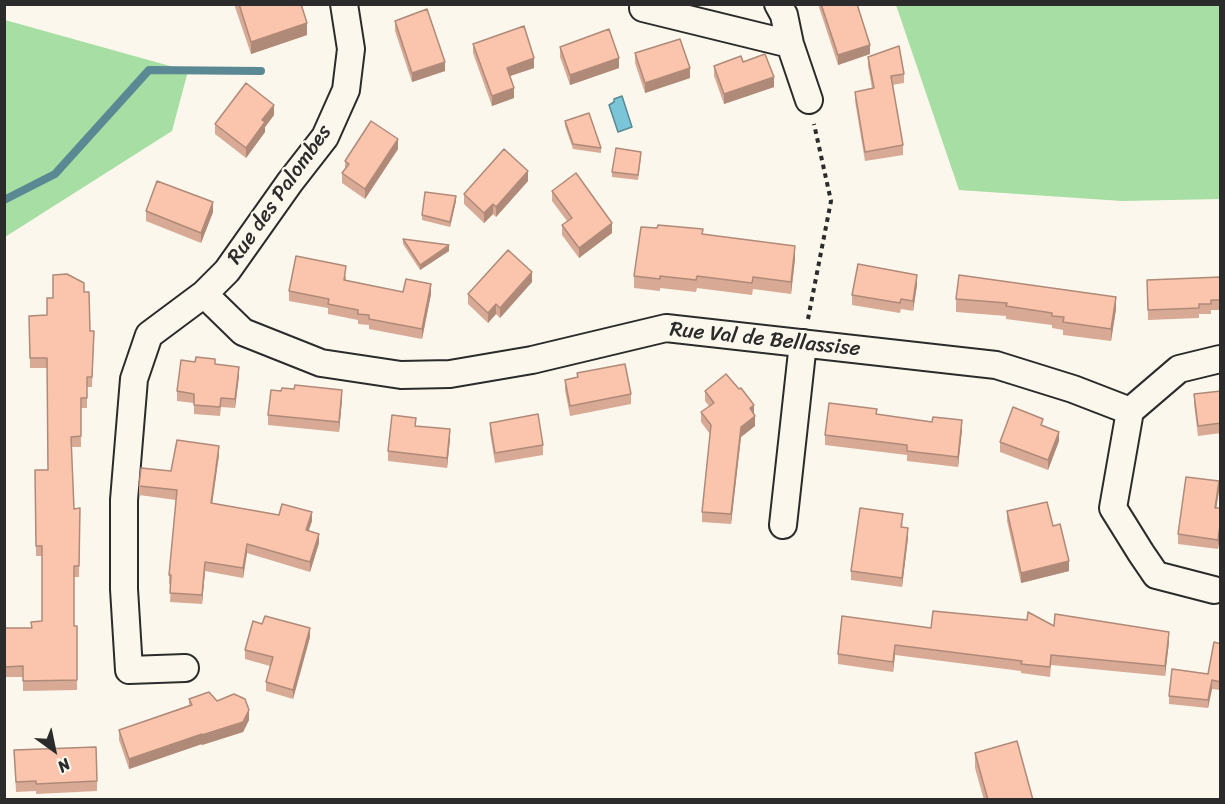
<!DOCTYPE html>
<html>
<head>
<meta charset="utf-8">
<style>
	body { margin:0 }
	#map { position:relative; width:1225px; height:804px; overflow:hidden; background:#fbf7ec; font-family:Sriracha,sans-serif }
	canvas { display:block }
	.frame { position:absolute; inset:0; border:6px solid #2b2b2b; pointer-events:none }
	.north { position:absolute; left:24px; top:720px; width:60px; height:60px; -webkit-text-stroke:4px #fbf7ec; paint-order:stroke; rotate:147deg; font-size:16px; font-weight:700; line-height:24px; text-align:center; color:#2b2b2b }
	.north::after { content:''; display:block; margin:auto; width:21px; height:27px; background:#2b2b2b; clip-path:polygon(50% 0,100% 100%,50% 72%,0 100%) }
</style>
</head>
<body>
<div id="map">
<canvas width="1225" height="804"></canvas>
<div class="frame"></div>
<div class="north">N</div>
</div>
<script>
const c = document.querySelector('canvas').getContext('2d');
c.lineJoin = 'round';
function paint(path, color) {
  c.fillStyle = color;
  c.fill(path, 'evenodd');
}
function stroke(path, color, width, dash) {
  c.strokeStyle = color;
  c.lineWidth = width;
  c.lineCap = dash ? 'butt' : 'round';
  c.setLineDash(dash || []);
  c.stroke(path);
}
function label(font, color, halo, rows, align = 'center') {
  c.font = font + ' Sriracha,sans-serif';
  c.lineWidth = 4.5;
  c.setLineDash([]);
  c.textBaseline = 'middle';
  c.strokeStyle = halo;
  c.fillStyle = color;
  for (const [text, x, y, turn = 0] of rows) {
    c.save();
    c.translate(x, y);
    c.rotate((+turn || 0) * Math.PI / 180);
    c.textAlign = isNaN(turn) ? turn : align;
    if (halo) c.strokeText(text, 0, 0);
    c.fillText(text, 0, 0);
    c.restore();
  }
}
const green = new Path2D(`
	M896 5H1220V199L1122 201 959 190Z
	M5 20 188 71 172 131 5 237Z`);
const water = new Path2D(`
	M622 96 632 127 618 132 609 105 614 102V99Z`);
const stream = new Path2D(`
	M4 200 55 174 149 70 261 71`);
const path = new Path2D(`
	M808 319 831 201 814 124`);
const minor = new Path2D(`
	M778 4 784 15 790 44 809 100
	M643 8 790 44
	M204 294 243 332 321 363 401 375 450 374 532 360 666 328 996 365 1073 389 1130 411 1179 369 1220 359
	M1130 411 1113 508 1141 553 1156 575 1214 590
	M783 525 803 343
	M185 668 129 670 124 589V500L134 379 149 335 204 294 227 271 290 182 325 137 346 90 351 49 344 4`);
const wall = new Path2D(`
	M234 4H301L307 35 251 54Z
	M818 4H857L870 54 838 65Z
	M395 21 445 71 412 82 395 31Z
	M473 44 534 68 510 76 514 98 492 106 473 53Z
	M560 47 619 68 570 85 560 57Z
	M635 53 690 78 645 93 635 63Z
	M868 57 904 74V83L892 85 903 145V155L865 161 855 101V92L872 88 868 66Z
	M743 62 774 87 724 104 714 76V66Z
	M274 115 265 127V132L246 158 215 134V124Z
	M565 121 601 148V153L573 149 565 126Z
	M398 149 365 199 342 183V173L345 170V161Z
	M641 158 638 180 612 177V172Z
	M528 181 496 217 493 214 484 223 464 204V194Z
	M552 191 612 233 579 258 562 235V225L567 221 552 201Z
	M456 201 450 227 422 220V215Z
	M146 211 213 212 201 243 146 221Z
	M703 235 795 259 791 294 753 289 752 295 697 288 696 292 660 288V291L634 288V276Z
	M403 239 449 251 420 270 403 244Z
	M346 276V280L403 292 431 294 422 339 369 329V325L358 324V320L328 314V308L289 301V291Z
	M1221 277V310H1211V314H1199V318L1148 320 1147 280Z
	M532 282 500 318 496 314 488 323 468 304V294Z
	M917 285 913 311 901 309 900 313 852 305V295Z
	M84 292 90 331H94L92 387H87V408H81V447H71L74 509 80 508 79 577H74V626H77V690L23 691V677H4V628H32L42 621V556H36L35 470H48L47 368H30L29 316 47 315 53 298Z
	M956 299 1116 309 1111 341 1063 335V330L1052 328V325L1006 319V316L956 312Z
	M215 364 239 376 235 408 221 407 220 416 194 414V403L177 401V391Z
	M577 373 631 394V404L570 416 565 390V380L577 377Z
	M705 391 754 413 755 426 741 437 731 524 702 522V512L710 434 701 422V412L709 406 705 401Z
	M1221 391V433L1198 436 1194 404V394Z
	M342 400 339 432 268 425V415Z
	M877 414 962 430 958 467 907 461V455L825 445V435Z
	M490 423 543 445V455L495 463 490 433Z
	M1043 425 1059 441 1048 470 1000 452V442Z
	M416 426 450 439 447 468 388 461V451Z
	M219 455 212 503 312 521 308 531 319 543 310 572 247 553 243 578 205 571 202 604 170 602 171 584H169V575L176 500 139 495V486L171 471Z
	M1219 491 1216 508H1221V528L1218 549 1178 544V534Z
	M1007 511 1053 526 1069 571 1021 583 1007 521Z
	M903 523 902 527 908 538 902 587 851 580V571Z
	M262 624 310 637 293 699 266 691V682L270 666 245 659V650Z
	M1054 626 1169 642 1165 676 1051 665 1050 677 1021 673V671L895 655 893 672 838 664V654L931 628Z
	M1221 644V690L1212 689 1208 708 1169 704V696L1208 674Z
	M189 699 217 701 249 720 243 732 202 745V744L129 769 119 740V730L189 705Z
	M14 750 97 781V791L36 794V791L16 792Z
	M975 753 1033 800H984L975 768Z`);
const shadedWall = new Path2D(`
	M307 23V35L251 54V42Z
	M870 45V54L838 65V55Z
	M534 58V68L507 77V68Z
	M619 58V68L570 85V75Z
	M445 62V71L412 82V73Z
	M690 68V78L645 93V83Z
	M774 77V87L724 104V94Z
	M514 88V98L492 106V96Z
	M274 105V115L265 127V132L246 158V148L262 120Z
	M398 139V149L365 199V189Z
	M528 171V181L496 217V207Z
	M456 196V201L450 227V222Z
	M213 202V212L201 243V233Z
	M493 204V214L484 223V213Z
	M612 223V233L579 258V248Z
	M449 245V251L420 270V265Z
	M795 246V259L791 294V282Z
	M532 272V282L500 318V308Z
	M917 275V285L913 311V301Z
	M431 284V294L422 339V329Z
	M1116 297V309L1111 341V329Z
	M496 304V314L488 323V313Z
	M239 367V376L235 408V399Z
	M342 390V400L339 432V422Z
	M754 405V415L750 408Z
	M755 416V426L741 437 731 524V514L741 427Z
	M962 420V430L958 467V457Z
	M450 429V439L447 468V458Z
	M1059 432V441L1048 470V460Z
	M219 446V455L211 512V503Z
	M1219 481V491L1215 517V508Z
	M312 512V521L306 539V530Z
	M1221 518V528L1218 549V540Z
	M908 528V538L902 587V578Z
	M319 534V543L310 572V562Z
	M247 544V553L243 578V568Z
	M1069 561V571L1021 583V573Z
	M205 562V571L202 604V595Z
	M310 628V637L293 699V690Z
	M1169 632V642L1165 676V666Z
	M895 645V655L893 672V662Z
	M1212 680V689L1208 708V700Z
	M249 710V720L243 732 202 745V735Z
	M202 734V744L129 769V759Z`);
const building = new Path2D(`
	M239 4H301L307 23 251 42Z
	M821 4H857L870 45 838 55Z
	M427 9 445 62 412 73 395 21Z
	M524 26 534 58 507 68 514 88 492 96 473 44Z
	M609 29 619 58 570 75 560 47Z
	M680 39 690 68 645 83 635 53Z
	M899 46 904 74 891 76 903 145 865 152 855 92 874 88 868 57Z
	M765 54 774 77 724 94 714 66 741 56 743 62Z
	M246 83 274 105 262 120 265 122 246 148 215 124Z
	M589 113 601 148 573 144 565 121Z
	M371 121 398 139 365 189 342 173 349 164 345 161Z
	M616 148 641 152 638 175 612 172Z
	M504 149 528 171 496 207 493 204 484 213 464 194Z
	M576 173 612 223 579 248 562 225 572 218 552 191Z
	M157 181 213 202 201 233 146 211Z
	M425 192 456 196 450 222 422 215Z
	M658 225 703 229 702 234 795 246 791 282 753 277 752 283 697 276 696 280 660 276V279L634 276 641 227 657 228Z
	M403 239 449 245 420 265Z
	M508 250 532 272 500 308 496 304 488 313 468 294Z
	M296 256 346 266 344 280 403 292 406 279 431 284 422 329 369 319V315L358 314V310L328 304 329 299 289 291Z
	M858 264 917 275 913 301 901 299 900 303 852 295Z
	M67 274 84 283V292H89L90 331H94L92 377H87V398H81V436L71 437 74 509 80 508 79 566H74V626H77V680L23 681V666L4 667V628H32L31 622 42 621V546H36L35 470H48L47 358H30L29 316 47 315V298H53V275Z
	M959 275 1116 297 1111 329 1063 322 1064 317 1052 316V313L1006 306 1007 303 956 299Z
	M1221 277V300H1211V304H1199V308L1148 310 1147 280Z
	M196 357 215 359V364L239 367 235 399 221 398 220 407 194 405V394L177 391 181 360 195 362Z
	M625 364 631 394 570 406 565 380 578 377 577 373Z
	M726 374 739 389 741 388 754 405 750 408 755 416 741 427 731 514 702 512 711 425 701 412 714 403 705 391Z
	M295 385 342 390 339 422 268 415 271 390 281 391 282 388 294 389Z
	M1221 391V423L1198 426 1194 394Z
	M829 403 877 409 876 414 932 422 933 417 962 420 958 457 907 451V445L825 435Z
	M1013 407 1043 419 1041 425 1059 432 1048 460 1000 442Z
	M538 414 543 445 495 453 490 423Z
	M392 415 416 418 415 426 450 429 447 458 388 451Z
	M177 440 219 446 211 503 279 515 282 504 312 512 306 530 319 534 310 562 247 544 243 568 205 562 202 595 170 593 171 575H169L177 490 139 486 141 468 171 471Z
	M1186 477 1219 481 1215 508H1221V518L1218 540 1178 534Z
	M1047 502 1053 526 1060 524 1069 561 1021 573 1007 511Z
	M860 508 903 514 901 527 908 528 902 578 851 571Z
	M933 611 1027 620 1028 612 1054 626 1055 614 1169 632 1165 666 1051 655 1050 667 1021 664 1022 661 895 645 893 662 838 654 842 616 931 628Z
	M265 616 310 628 293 690 266 682 273 657 245 650 253 621 262 624Z
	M1214 642 1221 644V682L1212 680 1208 700 1169 696 1172 669 1208 674Z
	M209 692 217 701 234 694 245 699 249 710 243 722 202 735V734L129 759 119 730 192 705 189 699Z
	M1017 741 1033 800H988L975 753Z
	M96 747 97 781 36 784V781L16 782 14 750Z`);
const streetNames = [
	["Rue des Palombes",280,195,-55],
	["Rue Val de Bellassise",765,340,6]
];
paint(green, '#a6dea3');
paint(water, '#7ac6d8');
stroke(water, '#5a8893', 1.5);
stroke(stream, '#5a8893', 8);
stroke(minor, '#2b2b2b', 30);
stroke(path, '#2b2b2b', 4, [4.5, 4.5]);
stroke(minor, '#fbf7ec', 26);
paint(wall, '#d8a995');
paint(shadedWall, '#b08a79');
paint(building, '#fbc5ad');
stroke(building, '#b08a79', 1.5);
label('21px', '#2b2b2b', '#fbf7ec', streetNames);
</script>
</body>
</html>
